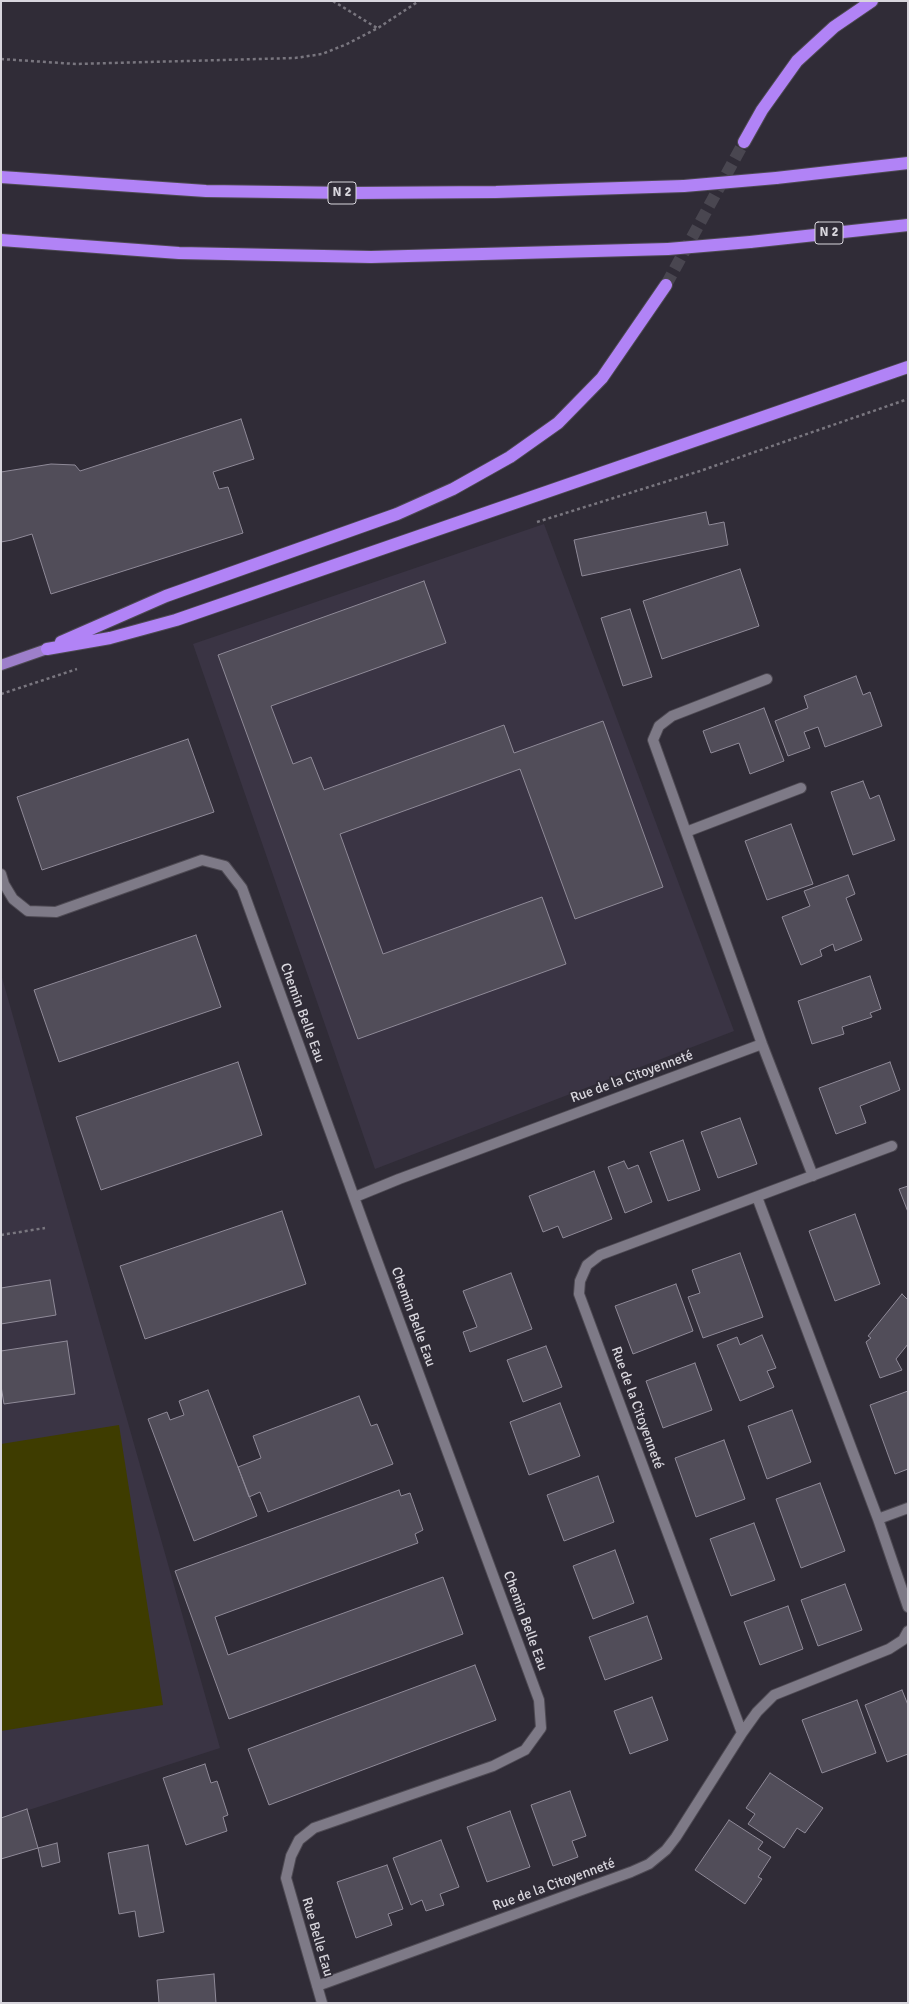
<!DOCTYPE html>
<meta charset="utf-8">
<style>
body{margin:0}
#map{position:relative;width:909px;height:2004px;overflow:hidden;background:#302c37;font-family:Signika,sans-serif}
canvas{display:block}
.frame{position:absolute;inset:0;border:2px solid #d8d6dd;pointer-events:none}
</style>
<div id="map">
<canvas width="909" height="2004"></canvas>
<div class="frame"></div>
</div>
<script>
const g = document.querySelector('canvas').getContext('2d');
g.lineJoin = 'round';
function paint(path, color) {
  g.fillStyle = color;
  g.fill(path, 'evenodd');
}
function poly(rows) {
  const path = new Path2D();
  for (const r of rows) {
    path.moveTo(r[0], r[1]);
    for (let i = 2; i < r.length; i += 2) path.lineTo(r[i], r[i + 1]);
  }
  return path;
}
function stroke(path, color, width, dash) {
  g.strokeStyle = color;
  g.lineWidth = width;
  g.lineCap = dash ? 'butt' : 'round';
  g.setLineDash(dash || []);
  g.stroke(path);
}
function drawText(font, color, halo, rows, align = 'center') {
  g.font = font + ' Signika,sans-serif';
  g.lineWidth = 3.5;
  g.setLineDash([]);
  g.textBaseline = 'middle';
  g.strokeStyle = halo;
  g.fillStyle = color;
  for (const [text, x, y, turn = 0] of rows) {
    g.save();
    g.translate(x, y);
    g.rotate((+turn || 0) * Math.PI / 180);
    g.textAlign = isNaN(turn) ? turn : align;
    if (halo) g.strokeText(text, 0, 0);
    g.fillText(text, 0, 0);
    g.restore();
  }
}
paint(poly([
 [544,524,734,1031,375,1169,193,644],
 [1,974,220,1748,1,1819]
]), '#3a3444');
paint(poly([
 [119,1425,163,1705,1,1731,1,1444]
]), '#3e3c00');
const building = poly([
 [241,419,254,459,213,472,219,489,228,487,243,533,51,594,32,534,12,540,1,542,1,472,51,464,75,465,80,471,241,419],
 [706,512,709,525,724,522,728,545,582,576,574,540,706,512],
 [740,569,759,626,662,659,643,601,740,569],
 [424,581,446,643,271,706,293,764,311,757,324,790,504,725,514,753,603,721,663,887,575,919,520,769,340,834,383,954,542,897,566,964,358,1039,218,655,424,581],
 [630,609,652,677,623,686,601,618,630,609],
 [856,676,863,695,870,692,882,726,825,747,818,727,804,732,810,748,788,756,775,721,808,708,804,696,856,676],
 [764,708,784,761,750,774,739,743,711,753,703,731,764,708],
 [188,739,214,812,42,870,17,797,188,739],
 [863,781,870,799,879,795,895,840,853,855,831,792,863,781],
 [791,824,813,884,767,900,745,841,791,824],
 [848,875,855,894,846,898,862,940,835,951,833,944,820,950,822,956,801,965,782,917,810,906,804,891,848,875],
 [196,935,221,1007,59,1062,34,990,196,935],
 [870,976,881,1009,870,1013,872,1017,842,1027,844,1034,812,1044,798,1001,870,976],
 [238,1062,262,1135,101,1190,76,1117,238,1062],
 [890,1062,900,1090,860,1106,866,1123,836,1134,819,1088,890,1062],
 [740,1118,757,1164,718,1178,701,1132,740,1118],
 [683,1140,700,1190,668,1201,650,1152,683,1140],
 [624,1161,628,1169,638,1165,652,1202,625,1213,608,1167,624,1161],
 [594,1171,612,1219,563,1238,558,1226,543,1232,529,1196,594,1171],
 [908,1186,908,1212,899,1189,908,1186],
 [282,1211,306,1284,145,1339,120,1266,282,1211],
 [855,1214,880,1284,835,1301,809,1231,855,1214],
 [740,1253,763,1317,703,1338,688,1297,700,1293,692,1270,740,1253],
 [511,1273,532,1329,470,1352,463,1332,477,1327,463,1291,511,1273],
 [50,1280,56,1315,1,1324,1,1288,50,1280],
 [676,1284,693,1331,633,1354,615,1306,676,1284],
 [902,1294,908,1300,908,1344,896,1359,902,1370,880,1378,866,1342,871,1338,868,1336,902,1294],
 [762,1335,776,1368,767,1371,774,1387,740,1401,717,1345,737,1337,740,1345,762,1335],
 [67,1341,75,1394,4,1404,1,1386,1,1351,67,1341],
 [546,1346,562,1387,523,1402,507,1360,546,1346],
 [695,1363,712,1410,663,1428,646,1381,695,1363],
 [208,1390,257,1516,194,1541,148,1419,167,1412,170,1420,184,1415,179,1401,208,1390],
 [908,1391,908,1469,895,1474,870,1405,908,1391],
 [359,1396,371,1426,377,1424,393,1464,268,1512,260,1492,249,1497,238,1467,261,1458,253,1436,359,1396],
 [560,1403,580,1456,529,1475,510,1422,560,1403],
 [792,1410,811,1462,767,1479,748,1426,792,1410],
 [724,1440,745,1499,696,1517,675,1458,724,1440],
 [598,1476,614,1522,564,1541,547,1495,598,1476],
 [820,1483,845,1551,801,1568,776,1499,820,1483],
 [399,1490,401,1496,410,1493,423,1530,415,1534,418,1543,215,1617,228,1655,443,1577,463,1634,229,1719,175,1571,399,1490],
 [754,1523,775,1580,731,1596,710,1539,754,1523],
 [615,1550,634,1603,593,1619,573,1566,615,1550],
 [845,1584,862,1630,818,1646,801,1600,845,1584],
 [788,1606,803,1649,760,1665,744,1622,788,1606],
 [647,1616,662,1659,605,1680,589,1637,647,1616],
 [475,1665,496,1720,269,1805,248,1749,475,1665],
 [902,1690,908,1705,908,1754,887,1762,865,1705,902,1690],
 [652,1697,668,1740,630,1754,614,1711,652,1697],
 [857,1700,876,1753,822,1773,802,1720,857,1700],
 [205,1764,211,1783,217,1781,228,1815,223,1817,227,1831,186,1845,163,1778,205,1764],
 [770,1773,823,1808,805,1833,797,1828,784,1848,748,1824,755,1814,746,1808,770,1773],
 [570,1791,586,1836,572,1841,578,1857,553,1866,531,1805,570,1791],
 [27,1809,38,1848,1,1859,1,1818,27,1809],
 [510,1811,530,1867,487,1882,467,1827,510,1811],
 [729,1820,763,1842,758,1849,771,1857,758,1877,762,1879,745,1904,695,1870,729,1820],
 [441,1840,459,1887,440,1894,444,1905,426,1911,422,1900,411,1905,393,1858,441,1840],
 [57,1843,60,1862,42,1867,38,1848,57,1843],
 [148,1845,164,1932,139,1937,135,1911,119,1914,108,1853,148,1845],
 [387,1865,403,1909,388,1914,392,1925,356,1938,337,1882,387,1865],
 [214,1974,216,2003,159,2003,157,1980,214,1974]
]);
paint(building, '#514d59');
stroke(building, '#8f8a98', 1);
stroke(poly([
 [666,285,744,142]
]), '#494650', 12, [12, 6]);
const minor = poly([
 [767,679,672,716,659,726,653,740,762,1044,813,1176],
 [686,832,801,788],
 [1,874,4,884,13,899,28,911,56,912,202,860,225,866,242,888,372,1247,539,1700,541,1728,525,1750,493,1766,314,1828,299,1840,291,1856,286,1878,322,2003],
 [355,1197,399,1179,762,1044],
 [757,1197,878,1519,908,1607],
 [878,1519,908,1508],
 [742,1733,579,1294,580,1281,587,1265,600,1255,892,1146],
 [317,1986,631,1872,649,1864,666,1850,676,1837,742,1733,757,1712,774,1695,889,1649,903,1640,908,1631]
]);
const major = poly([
 [1,665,47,649]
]);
const highway = poly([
 [744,142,762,110,797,61,834,27,872,1],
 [1,177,206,191,351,193,496,192,684,186],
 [776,178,908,163],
 [1,240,179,253,371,257,668,249],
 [750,242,908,225],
 [61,642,166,596,397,514,453,489,510,457,558,423,602,378,666,285],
 [47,649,110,638,176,620,908,367]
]);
stroke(minor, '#4e4a53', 12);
stroke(major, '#4e4a53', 12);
stroke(highway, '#4e4a53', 14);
stroke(poly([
 [333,1,377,28],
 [1,59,76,64,295,58,322,54,347,44,378,28,419,1],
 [537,522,700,471,908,399],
 [1,694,77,669],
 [1,1235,45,1228]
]), '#79767f', 2.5, [3, 3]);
stroke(minor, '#7e7a87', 10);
stroke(major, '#9d7fca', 10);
stroke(highway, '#b183f6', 12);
const highwayBridge = poly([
 [684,186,776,178],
 [668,249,750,242]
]);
stroke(highwayBridge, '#4e4a53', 14, []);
stroke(highwayBridge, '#b183f6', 12);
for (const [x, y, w] of [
 [342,193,28],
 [829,233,28]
]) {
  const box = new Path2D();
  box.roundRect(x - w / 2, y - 11, w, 22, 3);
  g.fillStyle = '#302c37';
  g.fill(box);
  stroke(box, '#d8d6dd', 1);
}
drawText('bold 13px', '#d8d6dd', null, [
 ["N 2",342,193],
 ["N 2",829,233]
]);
drawText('14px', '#d8d6dd', '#302c37', [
 ["Chemin Belle Eau",302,1013,70],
 ["Rue de la Citoyenneté",632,1077,-20],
 ["Chemin Belle Eau",413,1317,70],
 ["Rue de la Citoyenneté",637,1408,70],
 ["Chemin Belle Eau",525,1621,70],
 ["Rue de la Citoyenneté",554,1885,-20],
 ["Rue Belle Eau",317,1937,74]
]);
</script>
